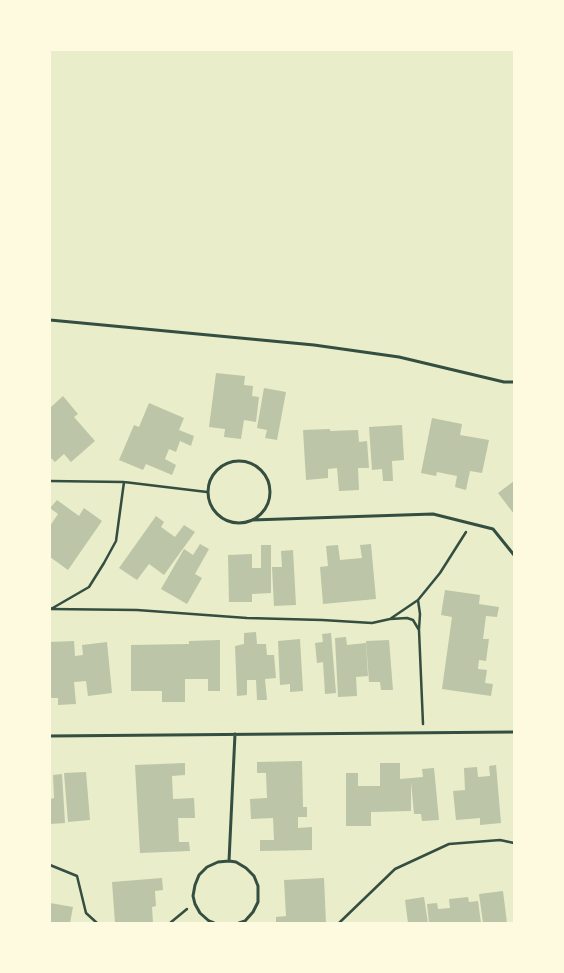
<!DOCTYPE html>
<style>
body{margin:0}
#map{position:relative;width:564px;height:973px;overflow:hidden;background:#e9edc9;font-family:"DejaVu Sans",sans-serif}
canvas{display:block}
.frame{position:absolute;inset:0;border:51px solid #fefae0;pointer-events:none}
</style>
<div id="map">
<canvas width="564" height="973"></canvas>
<div class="frame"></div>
</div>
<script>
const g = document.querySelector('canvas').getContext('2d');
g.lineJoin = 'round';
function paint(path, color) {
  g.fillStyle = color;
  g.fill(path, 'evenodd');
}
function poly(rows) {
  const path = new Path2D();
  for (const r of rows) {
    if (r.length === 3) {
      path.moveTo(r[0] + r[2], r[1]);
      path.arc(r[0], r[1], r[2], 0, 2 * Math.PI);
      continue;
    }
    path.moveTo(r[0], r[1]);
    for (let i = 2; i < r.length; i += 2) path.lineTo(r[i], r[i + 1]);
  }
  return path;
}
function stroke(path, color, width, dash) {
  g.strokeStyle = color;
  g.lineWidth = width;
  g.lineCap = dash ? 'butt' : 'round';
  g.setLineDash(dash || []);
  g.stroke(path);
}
paint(poly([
 [216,373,245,376,244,385,253,386,252,396,259,397,256,422,244,420,241,439,224,437,225,429,209,427],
 [264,388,286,392,277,440,265,438,267,430,257,428],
 [63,396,78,414,74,417,95,441,71,462,64,454,55,462,50,457,50,408],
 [149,403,184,418,179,430,194,436,191,446,180,441,176,452,169,449,165,459,176,465,172,475,146,464,143,470,119,460,134,425,139,427],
 [432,418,462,424,460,435,489,440,482,473,470,471,466,490,455,487,457,476,437,472,436,476,421,473],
 [402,425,404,460,392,461,393,481,383,481,382,469,372,470,369,427],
 [330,429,330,431,358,430,359,442,367,441,369,468,358,468,359,490,339,491,337,468,328,469,328,478,306,480,303,430],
 [514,481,514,514,498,493],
 [57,500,79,516,84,508,102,521,68,570,50,557,50,526,58,514,50,508],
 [156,516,164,522,161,527,175,537,184,525,195,532,164,575,149,564,137,580,119,568],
 [200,544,209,549,195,574,202,578,187,604,161,589,184,549,193,555],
 [371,544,376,599,323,604,320,567,328,566,326,546,338,545,340,560,362,558,360,545],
 [261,545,271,545,271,593,252,594,252,602,229,602,228,555,252,554,252,568,261,568],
 [293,550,296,605,274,606,272,567,282,567,281,551],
 [445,590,480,595,479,604,499,607,497,617,486,616,483,639,489,639,486,661,479,660,478,669,487,670,485,683,493,684,491,696,442,689,452,617,441,615],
 [256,632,257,644,266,644,267,655,274,655,276,678,265,679,267,700,257,700,256,680,247,680,247,695,237,696,235,646,244,644,244,633],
 [331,633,336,693,325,694,323,662,317,663,315,643,323,642,322,634],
 [346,637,347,645,366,643,368,676,356,677,357,696,338,697,335,638],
 [300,639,303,691,290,692,290,684,280,685,278,641],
 [220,640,220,691,208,691,208,679,185,679,185,702,162,702,162,691,131,691,131,645,189,644,189,641],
 [389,640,393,690,381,690,380,682,369,682,366,641],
 [74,641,75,656,83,655,82,645,107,642,112,693,88,696,86,681,74,682,76,704,58,705,58,698,50,698,50,642],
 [302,761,303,807,307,807,307,817,298,817,298,828,312,827,312,850,260,851,260,840,274,840,273,818,251,819,250,799,267,798,266,773,257,773,257,762],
 [185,763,185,775,172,776,173,799,194,798,195,818,178,818,179,842,189,842,190,851,140,853,135,765],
 [380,763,400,763,400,779,423,777,422,769,434,768,439,820,422,821,421,814,414,814,411,782,411,811,371,812,371,826,346,826,346,773,358,773,358,786,380,786],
 [496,765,501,823,480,825,480,818,456,820,453,791,465,790,464,768,477,767,478,777,490,776,489,766],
 [86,772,90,820,68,822,64,773],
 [62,774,65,823,50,824,50,799,54,798,53,775],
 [162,878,163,890,155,891,156,906,152,907,153,923,115,923,112,882],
 [324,878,326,923,276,923,276,917,286,916,284,880],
 [503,891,507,923,483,923,479,894],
 [424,897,428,923,408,923,405,900],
 [468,897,469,902,478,901,481,923,429,923,427,904,437,903,438,909,450,908,449,899],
 [50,903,73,907,70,923,50,923]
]), '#bcc5a7');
stroke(poly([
 [50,481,124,482,207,492],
 [50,609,137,610,247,618,322,620,372,623,390,619,418,600],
 [51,609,89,587,104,563,116,541,124,482],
 [390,619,407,618,413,620,419,630,423,724],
 [419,629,420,614,418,600,440,573,466,532],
 [50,865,77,876,86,913,97,923],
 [170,923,187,909],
 [339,923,395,869,449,844,500,840,514,843]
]), '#344e41', 2.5);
stroke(poly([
 [50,320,314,345,399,357,504,382,514,382],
 [239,492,31],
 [252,520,433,514,493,529,514,555],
 [50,736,514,732],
 [229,861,235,734],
 [214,923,209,921,200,913,195,904,193,896,195,885,199,875,207,867,218,862,229,861,236,862,246,868,254,876,258,886,258,902,253,912,245,921,239,923]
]), '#344e41', 3);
</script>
